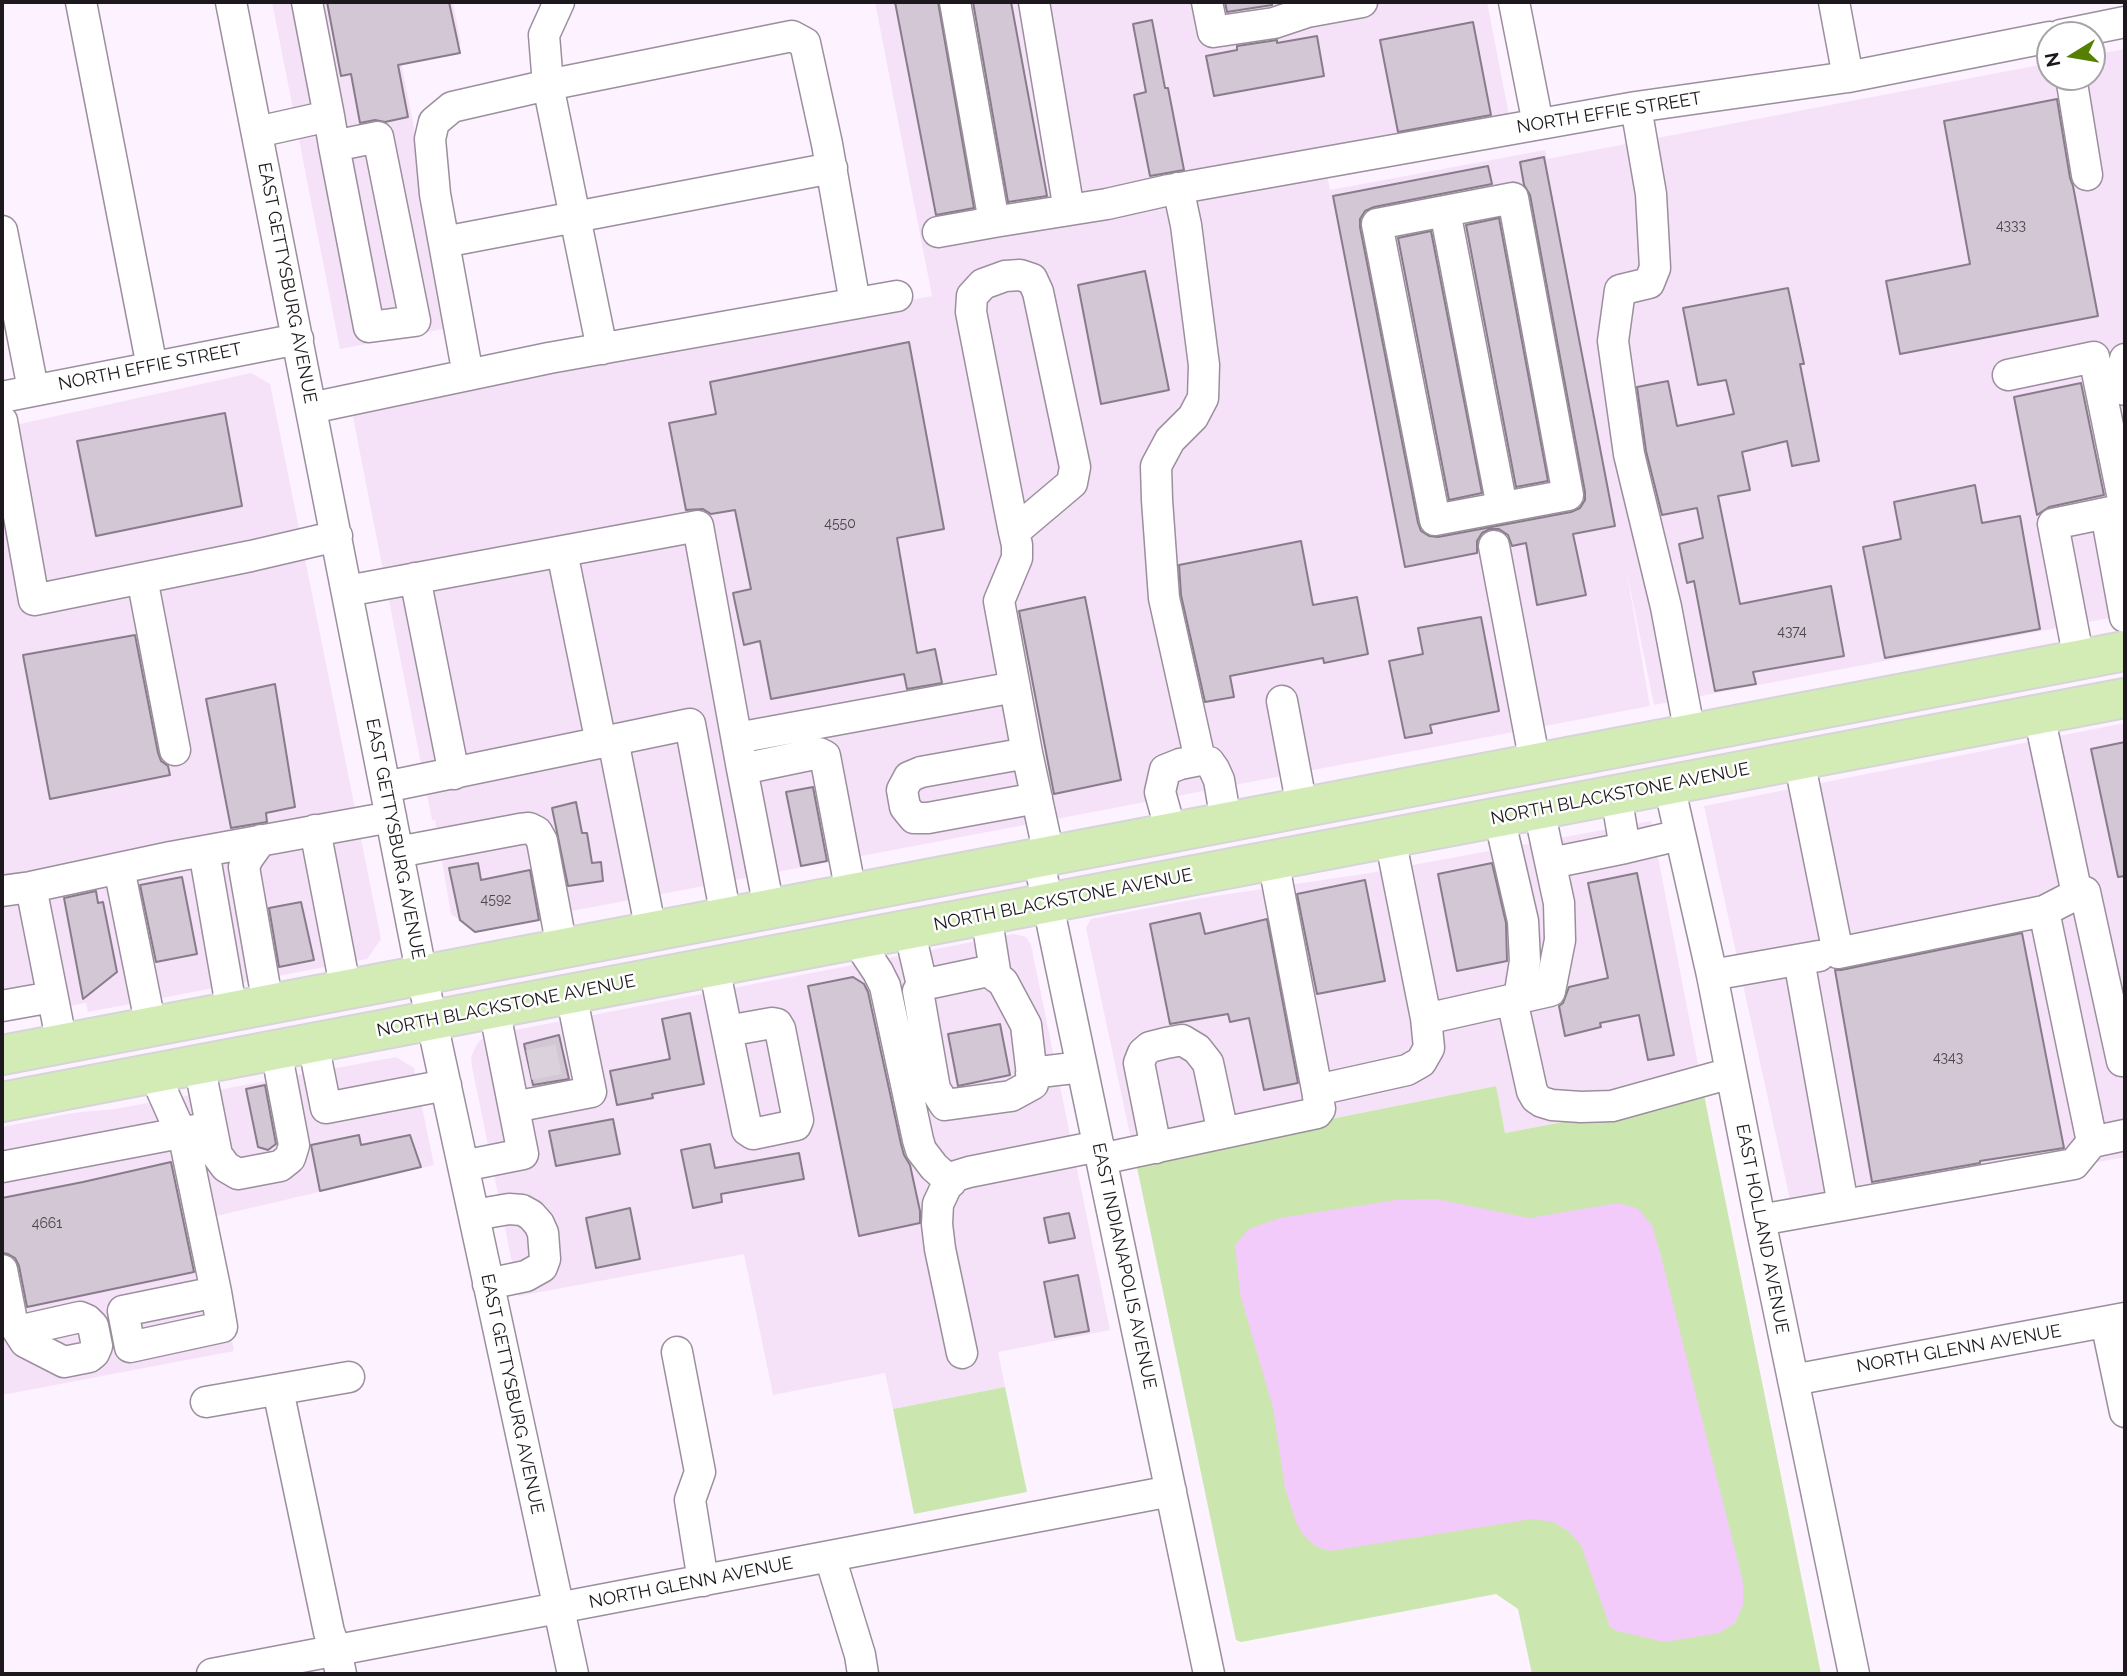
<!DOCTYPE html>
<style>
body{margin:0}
#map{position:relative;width:2127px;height:1676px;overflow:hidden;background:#fdf2ff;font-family:Raleway,sans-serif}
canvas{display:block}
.frame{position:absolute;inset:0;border:4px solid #1d181d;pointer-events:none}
.north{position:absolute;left:2036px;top:21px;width:70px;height:70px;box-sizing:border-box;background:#fff;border:2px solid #a5a3a5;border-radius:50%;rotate:259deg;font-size:19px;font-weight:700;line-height:28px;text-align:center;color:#1d181d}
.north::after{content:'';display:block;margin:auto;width:24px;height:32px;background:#558004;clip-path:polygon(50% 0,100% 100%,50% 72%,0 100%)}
</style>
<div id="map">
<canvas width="2127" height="1676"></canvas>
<div class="frame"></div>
<div class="north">N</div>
</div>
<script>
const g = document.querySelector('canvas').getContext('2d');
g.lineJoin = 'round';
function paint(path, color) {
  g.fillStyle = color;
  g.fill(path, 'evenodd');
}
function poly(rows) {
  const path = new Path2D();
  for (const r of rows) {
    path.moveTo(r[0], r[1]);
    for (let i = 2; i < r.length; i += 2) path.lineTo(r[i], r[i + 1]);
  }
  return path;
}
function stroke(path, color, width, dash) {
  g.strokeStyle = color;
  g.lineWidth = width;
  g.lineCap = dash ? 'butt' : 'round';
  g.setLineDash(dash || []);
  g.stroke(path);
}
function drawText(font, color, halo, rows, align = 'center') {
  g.font = font + ' Raleway,sans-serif';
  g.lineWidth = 5;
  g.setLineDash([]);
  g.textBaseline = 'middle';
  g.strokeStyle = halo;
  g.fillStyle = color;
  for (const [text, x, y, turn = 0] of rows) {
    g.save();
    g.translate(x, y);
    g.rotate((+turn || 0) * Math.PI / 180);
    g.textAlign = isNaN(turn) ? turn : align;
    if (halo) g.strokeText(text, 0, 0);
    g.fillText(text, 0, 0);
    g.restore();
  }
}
paint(poly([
 [272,2,453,2,461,44,400,56,453,327,340,349],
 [875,2,1487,2,1513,136,1326,172,1330,190,1545,150,1547,159,2050,63,2050,77,2092,77,2092,55,2125,49,2125,615,1654,705,1626,568,1650,706,572,911,571,909,540,913,541,917,474,930,451,914,435,820,432,820,351,407,932,296],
 [251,373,270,384,381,939,367,959,88,1012,86,1003,2,1019,2,428],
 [2125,723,2125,1157,1794,1218,1704,806],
 [1651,821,1704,1095,1505,1133,1495,1086,1135,1158,1086,928,1091,919,1202,898,1370,873],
 [1014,934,1026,937,1031,945,1110,1330,998,1352,1005,1387,893,1409,885,1373,773,1395,744,1254,519,1296,472,1067,471,1057,475,1048,480,1040,489,1035],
 [396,1057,414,1068,434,1165,208,1218,234,1351,2,1395,2,1127,73,1113,115,1109]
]), '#f5e2f8');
paint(poly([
 [1496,1086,1505,1133,1704,1095,1821,1674,1532,1674,1518,1609,1496,1594,1241,1642,1236,1640,1135,1158],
 [1005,1387,1027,1492,914,1514,893,1409]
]), '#cbe7af');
paint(poly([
 [1436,1199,1529,1218,1618,1203,1637,1208,1652,1225,1661,1256,1743,1582,1743,1605,1735,1623,1719,1633,1665,1642,1617,1631,1610,1627,1581,1545,1568,1531,1553,1522,1532,1519,1330,1551,1317,1547,1303,1535,1296,1522,1285,1488,1273,1408,1240,1294,1235,1245,1249,1229,1280,1218,1396,1200]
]), '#f3cbfa');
const building = poly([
 [327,2,449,2,460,53,398,65,408,117,385,122,375,120,360,123,351,74,341,76,327,2],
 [895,2,938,2,974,208,936,215,895,2],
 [973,2,1011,2,1047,196,1008,202,973,2],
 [1225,2,1272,2,1272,5,1227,12,1225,2],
 [1152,20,1165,88,1168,88,1184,170,1150,176,1134,95,1146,92,1133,24,1152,20],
 [1473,22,1491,115,1398,132,1380,40,1473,22],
 [1317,36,1324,76,1214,96,1206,56,1237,50,1237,46,1277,40,1277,43,1317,36],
 [2057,99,2070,178,2073,186,2098,316,1900,354,1886,281,1970,264,1944,121,2057,99],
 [1544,157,1615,526,1573,534,1586,595,1537,605,1526,543,1512,546,1508,535,1499,529,1490,529,1482,533,1477,541,1477,553,1405,567,1333,196,1488,166,1492,184,1374,207,1365,211,1360,219,1360,227,1418,523,1421,531,1429,536,1438,537,1571,512,1580,508,1585,500,1585,492,1530,195,1524,185,1520,162,1544,157],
 [1499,218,1548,481,1516,487,1466,225,1499,218],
 [1431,231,1482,493,1449,500,1398,238,1431,231],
 [1145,271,1169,390,1101,404,1078,285,1145,271],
 [1788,288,1804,364,1800,364,1819,461,1792,466,1787,441,1742,452,1750,490,1718,496,1740,604,1831,586,1844,656,1753,672,1756,684,1715,691,1694,581,1687,583,1679,544,1703,538,1697,508,1662,515,1646,451,1637,387,1668,381,1677,426,1734,414,1726,380,1698,385,1683,308,1788,288],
 [909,342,944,529,897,538,917,653,935,649,942,683,907,689,904,674,771,699,760,641,744,645,733,593,751,589,735,510,711,514,703,509,686,510,669,423,716,414,710,382,909,342],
 [2081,383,2104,495,2049,507,2037,515,2014,397,2081,383],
 [225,413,242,506,96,536,77,441,225,413],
 [1975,485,1982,523,2020,516,2040,629,1885,658,1863,547,1901,539,1894,502,1975,485],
 [1301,541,1313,605,1357,597,1368,654,1324,663,1323,658,1230,676,1234,697,1205,702,1181,595,1179,565,1301,541],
 [1085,597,1121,780,1054,794,1019,611,1085,597],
 [1481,617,1499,711,1430,725,1432,733,1405,738,1389,661,1423,654,1418,628,1481,617],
 [135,635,158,753,161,761,168,766,170,775,50,799,23,655,135,635],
 [275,684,295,807,266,813,267,822,231,828,206,699,275,684],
 [2125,742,2125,876,2118,877,2091,749,2125,742],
 [813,787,827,861,801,866,786,792,813,787],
 [576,802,582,833,587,833,592,863,601,862,603,881,568,886,552,808,576,802],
 [478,863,481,880,530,870,539,920,475,932,460,920,449,868,478,863],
 [1492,863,1506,923,1507,961,1457,971,1438,874,1492,863],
 [1637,873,1674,1055,1648,1060,1639,1015,1600,1023,1601,1027,1565,1036,1559,1006,1563,1003,1569,987,1608,978,1588,883,1637,873],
 [182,877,197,954,156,962,140,885,182,877],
 [1365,880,1385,981,1317,994,1297,894,1365,880],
 [96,891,98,903,103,902,117,972,83,999,64,898,96,891],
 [301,902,314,960,279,967,269,908,301,902],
 [1200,913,1205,934,1267,919,1298,1083,1264,1090,1249,1018,1230,1022,1228,1014,1170,1024,1150,924,1200,913],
 [2022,933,2064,1148,1980,1161,1980,1163,1872,1182,1835,970,1841,970,2022,933],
 [853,977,864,984,868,992,901,1144,904,1155,910,1165,920,1211,920,1223,859,1236,808,986,853,977],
 [690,1013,704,1084,652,1094,653,1098,617,1105,610,1071,670,1059,662,1019,690,1013],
 [1000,1024,1010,1075,958,1086,948,1034,1000,1024],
 [559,1035,569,1079,533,1085,524,1044,559,1035],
 [265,1085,276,1144,268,1150,258,1147,246,1089,265,1085],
 [613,1119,620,1154,556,1166,549,1131,613,1119],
 [359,1135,361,1145,410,1135,421,1167,320,1191,311,1145,359,1135],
 [710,1144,715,1168,799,1153,804,1179,721,1194,722,1202,693,1208,681,1150,710,1144],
 [171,1162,194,1272,27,1307,19,1266,15,1258,8,1254,2,1253,2,1198,83,1182,171,1162],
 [630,1208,640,1259,596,1268,586,1218,630,1208],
 [1069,1213,1075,1238,1049,1243,1044,1218,1069,1213],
 [1078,1275,1089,1331,1055,1337,1044,1282,1078,1275]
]);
paint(building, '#d3c6d5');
stroke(building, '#887c8a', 2);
stroke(poly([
 [529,1065,565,1058]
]), '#dbd1dd', 30, [30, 15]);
const minor = poly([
 [81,2,152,367],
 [231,2,422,976,573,1674],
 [559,2,544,35,548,85,602,349],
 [955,2,994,222,1107,204,1169,190,1636,107,1848,77,2050,37],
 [1034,2,1069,210],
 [1207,2,1213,32,1274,23,1307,12],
 [1305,2,1307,12,1362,2],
 [1514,2,1538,124],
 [1834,2,1848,77],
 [2061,35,2125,22],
 [2071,77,2087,175],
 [1636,107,1651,194,1655,268,1649,283,1620,290,1613,341,1629,454,1666,607,1690,734],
 [329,116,334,146,369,327,415,321,378,137,334,146],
 [257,132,329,116,307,2],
 [1178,188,1186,225,1204,365,1203,398,1193,417,1170,440,1156,466,1157,500,1164,598,1200,760],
 [1513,198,1568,495,1435,520,1377,224,1513,198],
 [1445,211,1502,507],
 [2,231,33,389],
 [938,232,994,222],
 [444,242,832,168],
 [2125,359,2122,372,2125,390],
 [468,375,435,194,430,139,434,122,452,107,548,85,792,36,805,43,827,144,855,303],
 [2008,375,2094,357,2125,509,2106,513],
 [2,397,298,339],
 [311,408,549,358,897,296],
 [2,421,34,600,251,556,337,536],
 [1014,532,1072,483,1075,467,1038,292,1032,279,1020,275,1005,276,983,284,972,296,971,312,1014,532,1017,545,1017,558,999,601,1027,753,1049,855],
 [1494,546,1535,763],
 [562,552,601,743],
 [142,578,175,750],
 [415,578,454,774],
 [347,591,698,526,742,769],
 [2079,660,2053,524,2106,513,2125,617],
 [1282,701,1302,807],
 [2039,715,2077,894,2044,911,2092,1142,2125,1135],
 [737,738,1015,687],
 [1027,753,921,772,909,777,902,790,905,807,914,818,928,818,1037,798],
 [1799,760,1838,953,2044,911],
 [1669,785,1712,975,1760,1220,1854,1674],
 [385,787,613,740],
 [1499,817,1523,921,1525,961,1519,998],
 [315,830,346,991],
 [1171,832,1160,792,1165,770,1180,764,1200,760,1209,762,1214,769,1219,780,1226,821],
 [1390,838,1426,1018,1439,1016,1550,991,1560,940,1559,903,1539,810],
 [261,840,248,858,244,867,268,1005],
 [1625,848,1680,835],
 [204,851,232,1012],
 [398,852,520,829,529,828,537,832,542,841,562,948],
 [1038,857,1209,1674],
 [1273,860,1317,1090,1407,1070,1421,1062,1429,1048,1426,1018],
 [1551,863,1625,848,1616,795],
 [119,868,151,1027],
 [31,887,171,857,391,817],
 [2,891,31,887,62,1044],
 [2077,894,2085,892,2122,1061,2125,1060],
 [769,908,742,769,819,753,825,756,851,893],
 [986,914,996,977],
 [909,929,922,985,918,991,935,1089,945,1105,1011,1096,1033,1084,1026,1025,1003,982,988,971,922,985],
 [651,931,613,740,690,724,726,917],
 [856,939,878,972,885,986,918,1140,921,1150,934,1167,951,1182],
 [1799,960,1843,1205],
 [714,967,747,1130,753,1134,796,1125,798,1120,780,1029,777,1024,772,1023,727,1031],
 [1712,975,1819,956],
 [1512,1000,1532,1091,1536,1098,1542,1102,1552,1105,1581,1107,1612,1106,1731,1073],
 [2,1006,52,997],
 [313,1043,326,1108,446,1085],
 [199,1064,217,1155,226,1167,238,1174,280,1166,290,1158,294,1145,276,1050],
 [154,1073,185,1142,216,1292,222,1327,130,1347,123,1311,216,1292],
 [1031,1073,1082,1067],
 [514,1107,591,1092,571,994],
 [1156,1148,1139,1063,1143,1053,1150,1047,1166,1043,1182,1040,1197,1049,1208,1063,1223,1133],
 [1101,1159,1317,1113,1320,1109,1317,1090],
 [463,1166,523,1154,494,1008],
 [2,1167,201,1129],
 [474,1215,509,1209,522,1210,531,1215,539,1224,543,1233,545,1259,542,1267,526,1276,488,1284],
 [1760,1220,2074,1164,2092,1142],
 [2,1270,12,1321,18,1331,25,1342,64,1362,89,1357,94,1353,97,1346,93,1326,87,1320,80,1317,18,1331],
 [2106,1322,2125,1412],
 [677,1352,700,1472,690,1500,703,1581],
 [962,1353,940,1249,937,1224,938,1204,946,1187,956,1176,969,1172,1099,1146],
 [1793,1380,2125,1318],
 [278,1390,329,1632,336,1651,341,1674],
 [206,1402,349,1377],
 [830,1557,860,1655,863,1674],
 [212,1674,1171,1491]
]);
const major = poly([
 [2,1055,2125,651],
 [2,1102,2125,698]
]);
stroke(minor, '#9b8f9d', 33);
stroke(major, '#d6d5d6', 42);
stroke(minor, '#fff', 30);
stroke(major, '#d3ecb6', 38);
drawText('14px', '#4a444b', null, [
 ["4333",2011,226],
 ["4550",840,524],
 ["4374",1792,632],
 ["4592",496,900],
 ["4343",1948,1058],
 ["4661",47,1224]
]);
drawText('18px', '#1d181d', '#fff', [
 ["NORTH EFFIE STREET",1609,113,-9],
 ["EAST GETTYSBURG AVENUE",287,283,79],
 ["NORTH EFFIE STREET",150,367,-11],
 ["NORTH BLACKSTONE AVENUE",1620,794,-11],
 ["EAST GETTYSBURG AVENUE",395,839,79],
 ["NORTH BLACKSTONE AVENUE",1063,900,-11],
 ["NORTH BLACKSTONE AVENUE",506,1006,-11],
 ["EAST HOLLAND AVENUE",1762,1229,79],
 ["EAST INDIANAPOLIS AVENUE",1124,1266,78],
 ["NORTH GLENN AVENUE",1959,1349,-10],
 ["EAST GETTYSBURG AVENUE",512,1394,78],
 ["NORTH GLENN AVENUE",691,1583,-11]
]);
</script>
